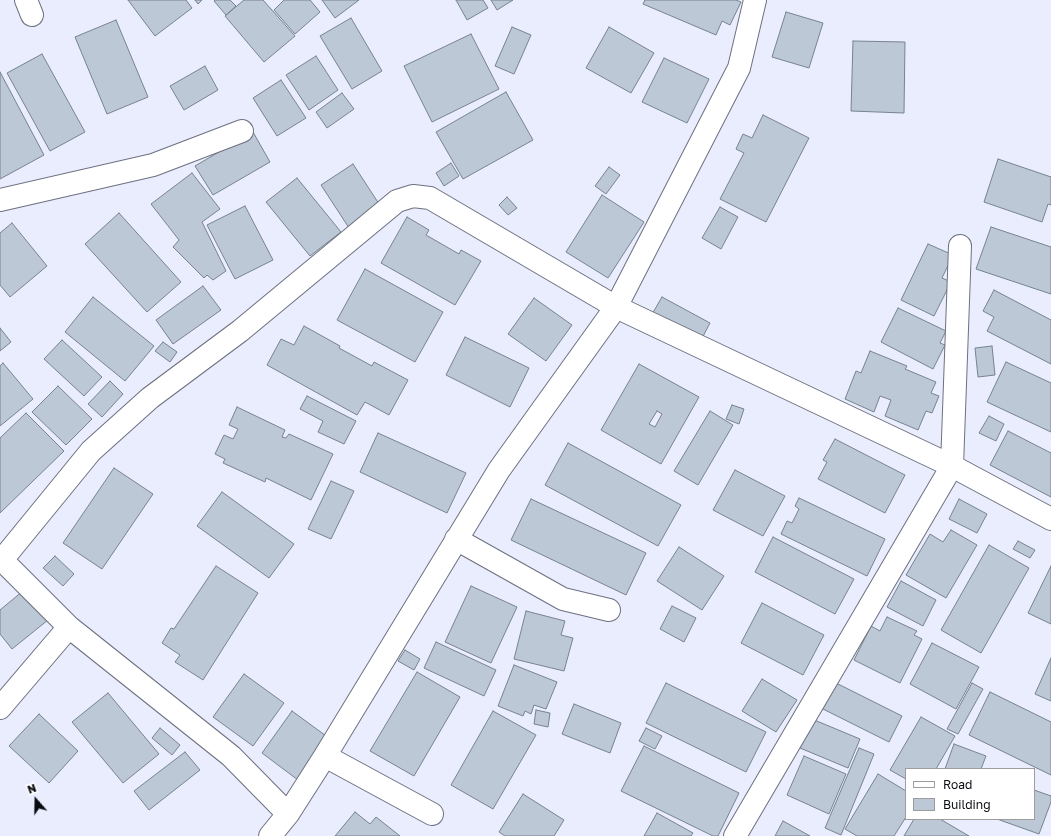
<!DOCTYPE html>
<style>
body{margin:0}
#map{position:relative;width:1051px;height:836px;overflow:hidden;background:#e9edfe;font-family:"Golos Text",sans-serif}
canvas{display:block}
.legend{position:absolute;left:905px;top:768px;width:130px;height:52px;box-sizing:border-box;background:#fff;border:1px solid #9d9d9f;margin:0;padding:5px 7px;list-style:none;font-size:12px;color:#0a0b10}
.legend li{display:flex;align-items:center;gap:8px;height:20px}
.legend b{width:20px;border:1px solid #9d9d9f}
.north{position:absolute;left:16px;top:780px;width:40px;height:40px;-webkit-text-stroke:3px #fff;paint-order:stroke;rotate:340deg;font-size:11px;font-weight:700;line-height:16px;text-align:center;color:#0a0b10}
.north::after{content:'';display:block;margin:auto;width:14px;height:18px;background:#0a0b10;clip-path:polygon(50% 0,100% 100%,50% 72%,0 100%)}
</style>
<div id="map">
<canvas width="1051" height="836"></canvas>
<ul class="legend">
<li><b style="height:5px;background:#fff"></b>Road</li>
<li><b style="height:11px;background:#bcc8d5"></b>Building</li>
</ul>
<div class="north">N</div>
</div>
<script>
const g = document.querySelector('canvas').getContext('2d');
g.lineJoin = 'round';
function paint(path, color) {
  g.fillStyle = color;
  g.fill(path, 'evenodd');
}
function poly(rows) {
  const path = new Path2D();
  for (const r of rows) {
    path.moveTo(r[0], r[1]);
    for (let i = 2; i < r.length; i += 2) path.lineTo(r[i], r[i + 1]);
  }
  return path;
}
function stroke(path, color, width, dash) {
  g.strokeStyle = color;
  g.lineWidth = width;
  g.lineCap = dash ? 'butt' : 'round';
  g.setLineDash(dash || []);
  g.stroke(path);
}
const building = poly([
 [128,0,186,0,192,8,155,36,128,0],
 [195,0,202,0,198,4,195,0],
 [215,0,230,0,236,6,226,15,214,1,215,0],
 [244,0,263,0,295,36,264,62,225,16,244,0],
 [284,0,310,0,320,12,295,34,274,10,284,0],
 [322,0,359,0,335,18,322,0],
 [456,0,483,0,488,8,467,20,456,0],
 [491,0,513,0,497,10,491,0],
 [645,0,736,0,741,2,730,25,722,21,716,35,643,4,645,0],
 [786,12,823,23,809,68,772,57,786,12],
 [351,18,382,71,352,89,320,36,351,18],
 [116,20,148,97,107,114,75,37,116,20],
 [512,27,531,35,514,74,495,66,512,27],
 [609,27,654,53,631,93,586,68,609,27],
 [471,34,499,89,432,122,404,66,471,34],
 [853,41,905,42,904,113,851,111,853,41],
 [42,54,85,132,50,151,7,73,42,54],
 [316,56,338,90,309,110,286,75,316,56],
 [664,58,709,79,687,123,642,102,664,58],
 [205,66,218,90,184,110,170,86,205,66],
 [0,72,44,155,0,179,0,72],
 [281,80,306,118,277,136,253,98,281,80],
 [506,92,533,140,463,179,436,132,506,92],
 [342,93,354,109,327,128,316,112,342,93],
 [763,115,809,138,766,222,720,199,744,153,736,149,743,134,752,138,763,115],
 [253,132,270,162,213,195,195,166,253,132],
 [998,159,1051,177,1051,205,1048,204,1042,222,984,202,998,159],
 [451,163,459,176,444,186,436,173,451,163],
 [353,164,383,210,351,231,321,185,353,164],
 [609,167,620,175,606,194,595,186,609,167],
 [192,173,220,209,202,222,226,271,213,280,207,275,204,278,173,247,179,240,151,204,192,173],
 [297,178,341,232,310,256,266,202,297,178],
 [602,195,644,222,608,278,566,252,602,195],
 [507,197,517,208,508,215,499,205,507,197],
 [245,206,273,260,235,279,207,225,245,206],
 [720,207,738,217,721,249,702,238,720,207],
 [119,213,181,282,147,312,85,244,119,213],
 [407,217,429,230,426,235,459,254,461,250,481,261,455,305,381,263,407,217],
 [12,223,47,266,10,297,0,285,0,233,12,223],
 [991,227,1051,247,1051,294,976,269,991,227],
 [928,244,953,255,942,278,951,282,934,316,901,300,928,244],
 [365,269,443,312,415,362,337,320,365,269],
 [203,286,221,310,173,344,156,320,203,286],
 [994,290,1051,320,1051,364,987,331,994,317,983,311,994,290],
 [93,297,154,346,125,381,65,332,93,297],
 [662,297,710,323,700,342,651,316,662,297],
 [534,298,572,325,546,361,508,334,534,298],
 [898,308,946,331,940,343,945,345,933,369,881,342,898,308],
 [304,326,340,346,339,348,372,366,374,362,408,380,389,415,365,402,357,415,267,365,281,339,294,345,304,326],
 [0,328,11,342,0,351,0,328],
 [465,337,529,368,510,407,446,375,465,337],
 [62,340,102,377,84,396,44,359,62,340],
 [163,342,177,352,170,362,155,351,163,342],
 [992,346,995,375,978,377,975,348,992,346],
 [870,351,907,366,905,369,936,382,931,393,939,396,932,413,926,411,918,430,885,416,891,400,880,396,874,412,845,399,856,371,861,373,870,351],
 [1006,362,1051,383,1051,432,987,402,1006,362],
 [3,363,33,399,0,426,0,366,3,363],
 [639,364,699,397,661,464,601,430,639,364],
 [657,411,662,414,655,427,649,424,657,411],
 [110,381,123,394,102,417,88,404,110,381],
 [58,386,92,419,66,445,32,412,58,386],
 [307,396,356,421,344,444,318,432,323,421,300,409,307,396],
 [732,405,744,409,739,424,726,419,732,405],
 [237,407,285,430,282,437,286,438,289,434,333,454,311,500,266,478,265,482,223,463,225,459,215,454,224,435,233,439,238,429,229,425,237,407],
 [710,411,733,425,698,485,674,471,710,411],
 [26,413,64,451,0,513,0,438,26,413],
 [989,416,1004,424,996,441,979,433,989,416],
 [1008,431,1051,453,1051,497,990,465,1008,431],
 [378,433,466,473,447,513,360,472,378,433],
 [835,439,905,475,885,513,818,479,827,462,823,460,835,439],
 [568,443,681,505,658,546,545,485,568,443],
 [114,468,153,494,102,569,63,543,114,468],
 [735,470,785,496,763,536,713,510,735,470],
 [331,481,354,491,331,539,308,529,331,481],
 [222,492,294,544,269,578,197,526,222,492],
 [799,498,885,539,867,576,781,534,787,521,792,523,799,509,795,506,799,498],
 [531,499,646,553,626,595,511,540,531,499],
 [959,499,987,514,977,533,949,519,959,499],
 [951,530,977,545,946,598,906,575,930,534,943,542,951,530],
 [773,537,854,579,835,614,755,572,773,537],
 [1018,541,1035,550,1030,558,1013,549,1018,541],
 [989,545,1029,568,981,653,941,630,989,545],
 [679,547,724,576,702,610,657,581,679,547],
 [55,556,74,574,63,586,43,568,55,556],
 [216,566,258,593,203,680,175,662,180,655,162,643,171,628,174,629,216,566],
 [1051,566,1051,624,1028,613,1051,566],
 [901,581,936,600,923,626,887,607,901,581],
 [471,586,517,607,491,663,445,642,471,586],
 [23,591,48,620,12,649,0,634,0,610,23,591],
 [762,603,824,635,803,675,741,643,762,603],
 [672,606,696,618,684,642,660,629,672,606],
 [526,611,565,621,561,635,573,638,564,671,514,659,526,611],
 [887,617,917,631,914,635,922,639,900,683,854,660,871,626,880,631,887,617],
 [436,642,496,670,484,696,424,668,436,642],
 [932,643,979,667,956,709,910,684,932,643],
 [405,650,420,659,414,670,398,661,405,650],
 [1051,658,1051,701,1035,694,1051,658],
 [514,665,557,682,546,709,534,705,531,714,525,711,523,716,498,706,514,665],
 [417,672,460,697,414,776,370,751,417,672],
 [244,674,284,703,253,746,213,717,244,674],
 [762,679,797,700,776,732,742,711,762,679],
 [830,680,902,716,889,742,817,706,830,680],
 [666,683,766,732,746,772,646,723,666,683],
 [972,683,983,689,958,734,947,729,972,683],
 [990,692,1051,722,1051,775,969,735,990,692],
 [108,693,159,754,123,783,72,722,108,693],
 [574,704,621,723,610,753,562,734,574,704],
 [536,710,550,713,548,727,534,724,536,710],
 [292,711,333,741,302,783,262,753,292,711],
 [493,711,536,735,493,809,451,785,493,711],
 [39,714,78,751,49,783,9,746,39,714],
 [921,717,955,736,936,769,906,769,906,779,890,770,921,717],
 [812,719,860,739,848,768,800,748,812,719],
 [160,728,180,745,172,755,152,738,160,728],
 [646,728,662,736,655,749,639,741,646,728],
 [954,744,986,756,981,769,945,769,954,744],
 [644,746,739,793,718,836,713,836,621,791,644,746],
 [859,748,874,754,841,835,825,828,859,748],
 [185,752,200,770,149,810,134,791,185,752],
 [804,756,846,774,829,814,787,795,804,756],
 [878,774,906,791,906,817,894,836,857,836,845,829,878,774],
 [1034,790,1051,796,1051,802,1039,834,997,819,1034,819,1034,790],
 [523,794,564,820,554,836,505,836,499,832,523,794],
 [355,812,370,824,376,817,400,836,335,836,355,812],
 [657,813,693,833,691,836,644,836,657,813],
 [914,819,940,819,969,836,904,836,914,819],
 [783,821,810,836,775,836,783,821]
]);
paint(building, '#bcc8d5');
stroke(building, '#77838f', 1);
const minor = poly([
 [26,0,32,15],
 [0,200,153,165,242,131],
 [456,539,563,599,609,610],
 [0,558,69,627,231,756,288,814],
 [2,560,91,451,150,398,240,331,397,201,413,196,430,198,616,307,952,466,1051,519],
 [0,708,69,627],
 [325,756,432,814],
 [270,836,288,814,325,756,499,470,616,307,739,68,755,0],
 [735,836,952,466,960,246]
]);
stroke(minor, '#6d707f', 24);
stroke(minor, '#fff', 22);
</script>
